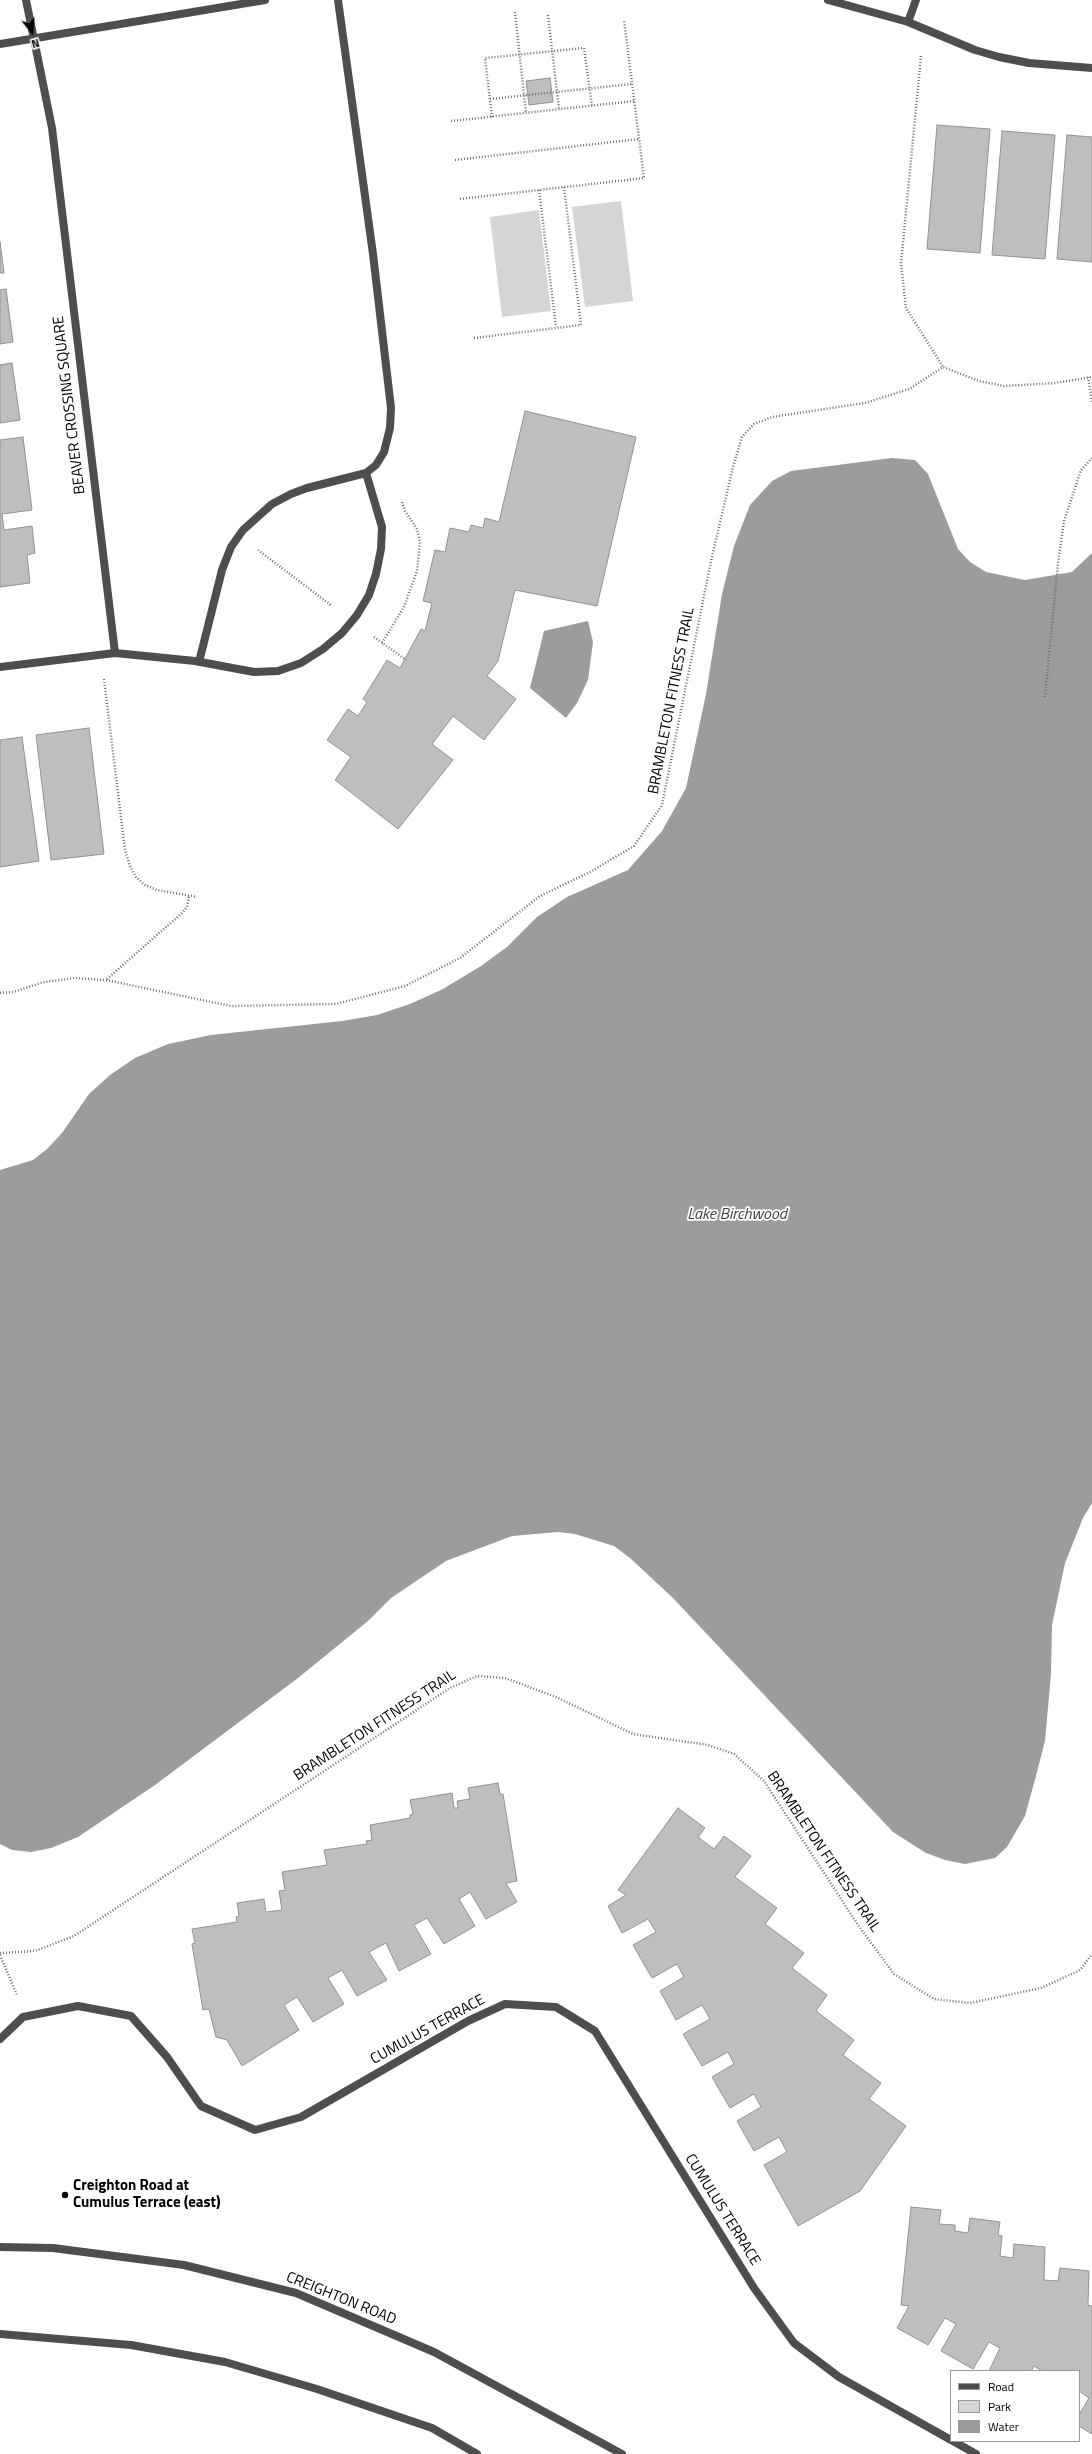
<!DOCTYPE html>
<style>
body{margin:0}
#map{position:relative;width:1092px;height:2454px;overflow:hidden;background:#fff;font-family:"Titillium Web",sans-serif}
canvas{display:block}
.legend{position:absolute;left:950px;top:2370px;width:130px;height:72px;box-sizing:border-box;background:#fff;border:1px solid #999;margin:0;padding:5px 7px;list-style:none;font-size:12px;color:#000}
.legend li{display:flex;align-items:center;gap:8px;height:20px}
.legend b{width:20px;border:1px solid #999}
.north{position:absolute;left:12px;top:12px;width:40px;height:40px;-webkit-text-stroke:3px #fff;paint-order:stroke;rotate:163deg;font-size:11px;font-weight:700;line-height:16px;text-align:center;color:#000}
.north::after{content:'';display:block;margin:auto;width:14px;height:18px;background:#000;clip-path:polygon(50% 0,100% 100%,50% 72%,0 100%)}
</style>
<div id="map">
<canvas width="1092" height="2454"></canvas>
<ul class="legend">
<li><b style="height:5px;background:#4e4e4e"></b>Road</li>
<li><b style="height:11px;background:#d5d5d5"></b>Park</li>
<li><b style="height:11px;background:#9c9c9c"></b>Water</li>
</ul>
<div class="north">N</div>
</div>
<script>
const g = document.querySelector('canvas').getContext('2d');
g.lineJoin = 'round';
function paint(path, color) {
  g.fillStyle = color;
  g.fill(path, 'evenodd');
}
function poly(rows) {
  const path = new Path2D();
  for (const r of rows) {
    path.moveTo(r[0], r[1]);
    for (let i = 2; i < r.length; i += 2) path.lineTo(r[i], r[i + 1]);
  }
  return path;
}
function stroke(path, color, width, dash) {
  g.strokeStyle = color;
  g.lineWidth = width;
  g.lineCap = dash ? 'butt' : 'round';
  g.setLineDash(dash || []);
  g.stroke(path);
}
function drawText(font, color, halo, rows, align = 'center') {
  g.font = font + ' "Titillium Web",sans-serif';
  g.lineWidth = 3.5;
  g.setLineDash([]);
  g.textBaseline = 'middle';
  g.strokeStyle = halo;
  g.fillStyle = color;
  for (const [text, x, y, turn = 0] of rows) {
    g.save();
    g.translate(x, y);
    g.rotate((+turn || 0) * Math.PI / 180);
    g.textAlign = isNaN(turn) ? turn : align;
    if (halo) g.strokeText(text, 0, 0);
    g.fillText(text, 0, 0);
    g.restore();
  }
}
paint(poly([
 [621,201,633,301,585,307,572,207],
 [539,210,551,311,502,317,490,217]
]), '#d5d5d5');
paint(poly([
 [892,458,915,460,928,474,958,549,970,562,986,572,1025,580,1072,572,1092,553,1092,1503,1083,1518,1065,1563,1052,1625,1051,1674,1045,1741,1037,1772,1025,1816,1007,1847,995,1858,965,1864,945,1860,926,1853,893,1832,673,1598,630,1558,614,1546,575,1534,558,1532,512,1536,446,1561,391,1598,368,1621,298,1678,155,1785,78,1837,51,1848,31,1852,12,1850,0,1844,0,1170,33,1160,47,1149,62,1133,89,1094,110,1075,135,1058,168,1044,211,1035,342,1021,377,1015,410,1004,443,989,481,966,507,947,537,917,567,897,628,870,662,831,686,788,706,694,722,594,734,546,750,505,772,481,791,471],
 [588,621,593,642,588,680,577,703,566,718,530,688,544,631]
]), '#9c9c9c');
const building = poly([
 [550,78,553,102,529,105,526,81,550,78],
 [937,125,990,129,980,253,927,249,937,125],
 [1002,131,1055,135,1045,259,992,255,1002,131],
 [1067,135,1092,137,1092,262,1057,259,1067,135],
 [0,242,4,273,0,273,0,242],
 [6,289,13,342,0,344,0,290,6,289],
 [12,363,20,420,0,423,0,365,12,363],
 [525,411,636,437,597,606,515,590,498,661,487,676,516,699,484,740,453,716,432,744,453,760,398,829,335,780,351,757,327,740,348,709,358,716,367,702,363,699,387,660,400,668,421,629,425,631,432,603,423,601,435,550,445,552,450,528,469,532,471,525,483,528,485,518,499,522,525,411],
 [23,437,32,510,2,514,4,530,32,526,35,553,27,555,30,583,0,587,0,440,23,437],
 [89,728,104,854,51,860,36,735,89,728],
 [22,737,39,861,0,867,0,740,22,737],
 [498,1783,500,1794,503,1794,517,1881,506,1883,517,1902,486,1919,470,1892,459,1899,475,1926,444,1944,427,1918,414,1925,431,1954,399,1971,386,1943,369,1952,387,1980,357,1996,342,1970,328,1978,344,2004,313,2022,297,1997,284,2005,299,2030,242,2066,227,2040,216,2037,209,2009,203,2010,192,1944,195,1943,192,1929,237,1922,236,1917,239,1916,237,1903,264,1899,266,1912,282,1910,279,1891,285,1890,282,1872,327,1865,324,1850,367,1844,366,1841,372,1840,370,1825,410,1818,410,1815,413,1814,410,1800,452,1793,454,1808,458,1808,457,1801,470,1799,468,1788,498,1783],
 [678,1808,705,1828,698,1837,714,1849,724,1836,751,1856,735,1877,777,1908,765,1924,804,1953,792,1968,827,1995,816,2011,854,2040,843,2055,881,2083,869,2099,906,2126,860,2191,798,2226,764,2165,787,2152,779,2137,754,2151,737,2121,761,2107,754,2094,730,2108,712,2077,734,2064,728,2052,702,2066,683,2034,710,2019,702,2005,676,2020,660,1991,684,1977,677,1964,652,1978,633,1945,656,1932,648,1919,622,1933,608,1906,626,1895,618,1890,678,1808],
 [911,2207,941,2210,939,2224,955,2225,955,2231,968,2233,970,2218,1000,2222,998,2235,1002,2236,1000,2256,1013,2258,1014,2244,1045,2247,1044,2280,1058,2281,1060,2268,1089,2271,1088,2305,1092,2306,1092,2434,1079,2426,1079,2415,1089,2398,1079,2391,1079,2371,1042,2371,1034,2366,1031,2371,989,2371,1000,2348,989,2342,973,2369,941,2351,956,2324,945,2318,928,2345,897,2328,909,2306,901,2305,911,2207]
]);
paint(building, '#bebebe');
stroke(building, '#929292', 1);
stroke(poly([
 [515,12,526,113],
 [548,15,559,109],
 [921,56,901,264,906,308,943,367],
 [490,99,632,84],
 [492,117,485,58,584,48,592,106],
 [451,121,634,101],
 [455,160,639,139],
 [539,190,556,327],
 [460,199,644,178,624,20],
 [474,338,581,325,564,187],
 [1088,377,1092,402],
 [258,550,332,606],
 [374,637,406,660],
 [382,643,404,607,417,571,420,542,417,529,405,511,402,502],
 [104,679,125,850,130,866,136,877,145,885,157,890,197,897],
 [1045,697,1058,563,1064,521,1081,470,1092,458],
 [107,979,182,913,187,907,189,896],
 [0,993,13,992,44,982,75,978,106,980,231,1006,336,1004,405,986,460,958,540,896,590,872,634,846,662,805,711,561,733,467,742,437,754,424,772,417,865,403,909,389,943,367,979,381,1004,386,1055,383,1092,377],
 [0,1953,35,1951,74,1936,450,1688,477,1676,505,1678,556,1697,633,1734,708,1745,734,1754,764,1781,858,1925,894,1974,934,1999,970,2003,1041,1988,1080,1970,1092,1954],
 [0,1955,17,1995]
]), '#707070', 2.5, [1, 2]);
stroke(poly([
 [115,653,195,661,254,672,278,671,301,663,323,649,342,633,357,615,369,595,376,574,381,549,382,527,366,473],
 [199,662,222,570,231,547,243,530,272,504,291,494,307,488,366,473,376,465,384,452,390,428,391,408,373,254,338,0]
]), '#4e4e4e', 8);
stroke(poly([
 [828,0,908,22,975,50,999,57,1029,63,1092,68],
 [908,22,916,0],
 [0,44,265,0],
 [0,667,115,653,52,128,26,0],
 [0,2039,23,2017,78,2006,131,2016,167,2057,201,2106,255,2130,301,2117,468,2021,505,2004,556,2007,595,2031,754,2288,794,2343,839,2377,951,2440],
 [953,2441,976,2454]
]), '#4e4e4e', 8);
stroke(poly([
 [0,2247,53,2248,184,2265,296,2293,434,2352,622,2454],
 [0,2334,131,2345,225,2362,317,2389,432,2428,477,2454]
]), '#4e4e4e', 8);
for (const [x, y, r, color] of [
 [65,2195,4,"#000"]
]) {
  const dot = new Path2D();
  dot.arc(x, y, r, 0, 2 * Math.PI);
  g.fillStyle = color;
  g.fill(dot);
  stroke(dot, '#fff', 1.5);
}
drawText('15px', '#000', '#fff', [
 ["BEAVER CROSSING SQUARE",70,405,-97],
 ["BRAMBLETON FITNESS TRAIL",672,701,-79],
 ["BRAMBLETON FITNESS TRAIL",375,1726,-33],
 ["BRAMBLETON FITNESS TRAIL",823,1852,56],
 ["CUMULUS TERRACE",428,2030,-29],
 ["CUMULUS TERRACE",722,2210,58],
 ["CREIGHTON ROAD",341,2299,22]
]);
drawText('bold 15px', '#000', '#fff', [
 ["Creighton Road at",73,2186],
 ["Cumulus Terrace (east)",73,2203]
], 'left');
drawText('italic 16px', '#3d3d3d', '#fff', [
 ["Lake Birchwood",737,1215]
]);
</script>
